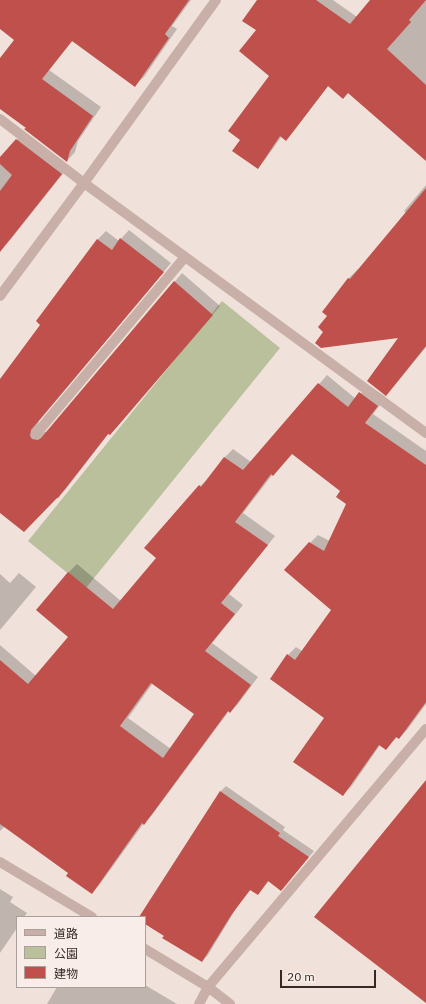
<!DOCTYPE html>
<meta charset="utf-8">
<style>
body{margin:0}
#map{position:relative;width:426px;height:1004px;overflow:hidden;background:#f0e2db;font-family:"IBM Plex Sans","Noto Sans JP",sans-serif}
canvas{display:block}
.legend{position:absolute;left:16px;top:916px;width:130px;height:72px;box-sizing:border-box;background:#f8ede8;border:1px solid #aa9f9b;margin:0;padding:5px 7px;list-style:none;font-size:12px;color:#352928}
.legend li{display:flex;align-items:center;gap:8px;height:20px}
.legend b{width:20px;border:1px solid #aa9f9b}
.scale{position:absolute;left:280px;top:970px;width:96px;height:18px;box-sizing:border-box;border:2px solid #352928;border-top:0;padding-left:5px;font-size:12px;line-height:14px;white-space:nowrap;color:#352928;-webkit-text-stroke:3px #f8ede8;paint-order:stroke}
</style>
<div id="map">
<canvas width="426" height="1004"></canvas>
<ul class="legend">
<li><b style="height:5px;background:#c8b0a8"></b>道路</li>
<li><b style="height:11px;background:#babf9c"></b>公園</li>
<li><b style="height:11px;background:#bf504b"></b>建物</li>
</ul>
<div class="scale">20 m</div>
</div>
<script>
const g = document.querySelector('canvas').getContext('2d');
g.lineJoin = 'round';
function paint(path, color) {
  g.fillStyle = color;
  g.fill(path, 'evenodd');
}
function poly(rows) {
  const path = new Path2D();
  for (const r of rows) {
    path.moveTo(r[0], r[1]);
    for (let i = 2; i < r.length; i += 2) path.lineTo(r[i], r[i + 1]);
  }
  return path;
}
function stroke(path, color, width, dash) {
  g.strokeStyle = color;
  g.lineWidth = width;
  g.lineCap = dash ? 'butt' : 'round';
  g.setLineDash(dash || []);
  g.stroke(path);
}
paint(poly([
 [222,301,280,348,86,588,28,541]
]), '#babf9c');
paint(poly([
 [0,0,191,0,172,26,177,29,144,77,135,85,73,40,49,70,101,107,78,141,75,152,67,161,27,128,0,108,0,59,15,40,0,28],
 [259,0,333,0,357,17,372,0,426,0,426,120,329,85,293,132,286,139,282,136,264,161,257,168,241,140,271,76,257,30],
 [24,132,69,166,11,239,3,247,0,245,0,159],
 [426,185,426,347,395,385,386,395,400,337,324,332,329,316,349,278,358,269,359,270,406,213,404,211],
 [129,230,171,263,39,421,38,427,40,431,47,432,182,273,220,306,118,426,110,434,109,433,66,489,58,497,0,512,0,380,42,325,37,321,98,239,106,231,119,241],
 [327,375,356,399,368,385,386,397,373,414,426,451,426,704,407,730,399,738,397,737,386,749,380,745,351,787,342,795,326,718,288,655,296,647,302,651,332,610,310,543,318,535,330,541,348,504,342,491,293,453,273,474,243,513,275,536,229,594,243,605,212,643,258,677,238,704,230,712,229,711,152,815,144,823,100,884,92,893,70,872,5,826,0,831,0,645,36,676,69,636,37,610,69,572,77,564,121,601,157,558,145,548,200,486,209,478,225,457,233,449,251,462],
 [153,683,196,714,171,749,128,718],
 [19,573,36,587,0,630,0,574,10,583],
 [226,786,285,827,283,830,314,851,286,884,269,881,258,894,251,889,237,907,208,955,202,961,145,922,145,917,140,917,221,791],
 [0,889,13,897,10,902,27,913,24,917,17,917,17,928,0,953],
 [145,985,177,1004,47,1004,57,987,145,987]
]), '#0003');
paint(poly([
 [0,0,189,0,165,34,169,38,135,87,72,41,42,79,93,116,70,151,67,162,24,129,26,128,0,109,0,58,14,40,0,29],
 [257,0,316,0,350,24,370,0,426,0,409,20,411,22,387,49,426,85,426,161,348,93,343,99,328,86,286,141,280,136,258,169,232,151,240,140,228,131,269,76,239,51,256,30,242,21],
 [16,139,62,174,0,252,0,191,12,175,0,164,0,157],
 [426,188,426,346,386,396,367,381,398,338,321,348,315,343,323,332,318,327,327,316,322,312,348,278,350,279],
 [120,238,164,272,31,430,30,436,32,439,38,440,41,438,174,281,213,315,110,435,108,434,58,498,57,498,24,532,0,513,0,379,40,325,36,321,97,239,112,250],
 [318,383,348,407,359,392,378,406,365,423,426,465,426,702,399,739,396,737,386,750,379,745,343,796,293,762,324,718,270,679,287,654,295,660,331,610,284,570,309,542,324,551,346,504,336,497,340,491,292,454,273,476,271,474,235,522,268,545,221,603,235,614,205,651,251,685,230,713,228,711,144,825,142,823,92,894,66,876,68,873,0,824,0,660,28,684,68,637,36,610,68,572,113,609,156,558,144,548,199,485,201,487,224,457,243,470],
 [151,683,194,714,163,758,120,726],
 [426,780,426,1003,314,917],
 [220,791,280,833,278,836,309,857,281,891,268,881,258,895,250,890,232,914,202,962,162,938,164,936,145,924,145,917,139,917]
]), '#bf504b');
stroke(poly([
 [0,119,84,183,426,433],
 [0,296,84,183,216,0],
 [36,434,185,257],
 [0,862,92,917],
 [145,949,208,987,230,1004],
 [199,1004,208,987,426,729]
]), '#c8b0a8', 10);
</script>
